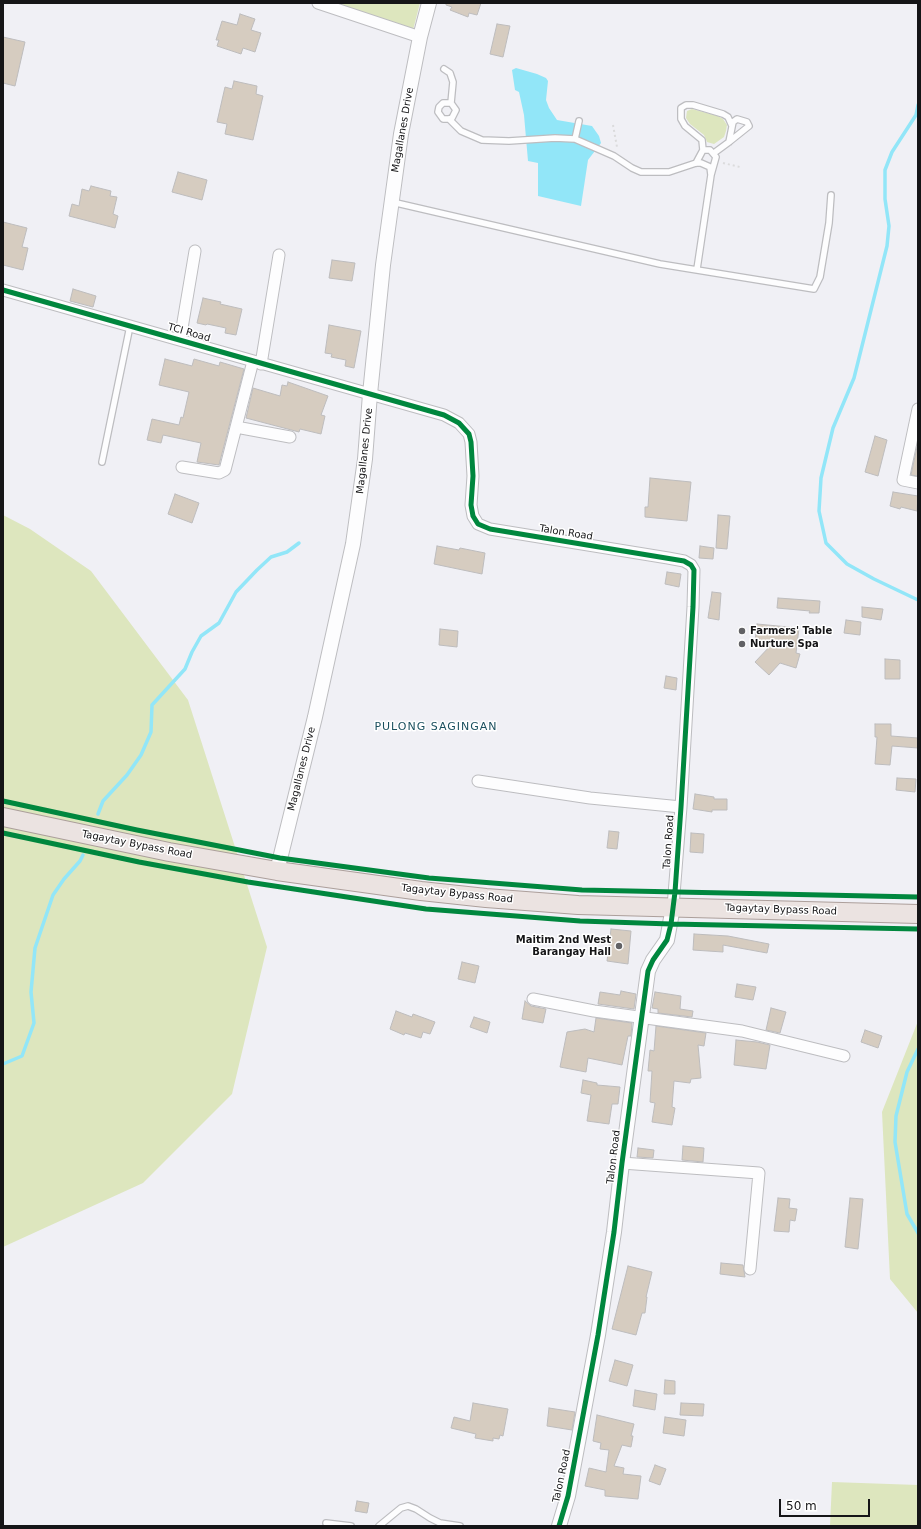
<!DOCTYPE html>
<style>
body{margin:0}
#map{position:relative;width:921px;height:1529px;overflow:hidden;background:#f0f0f5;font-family:"DejaVu Sans",sans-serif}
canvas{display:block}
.frame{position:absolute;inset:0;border:4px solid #151517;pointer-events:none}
.scale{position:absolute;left:779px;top:1499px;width:91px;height:18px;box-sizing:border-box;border:2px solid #151517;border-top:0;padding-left:5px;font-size:12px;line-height:14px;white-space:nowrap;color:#151517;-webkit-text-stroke:3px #fff;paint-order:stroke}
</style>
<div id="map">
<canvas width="921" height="1529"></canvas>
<div class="frame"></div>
<div class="scale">50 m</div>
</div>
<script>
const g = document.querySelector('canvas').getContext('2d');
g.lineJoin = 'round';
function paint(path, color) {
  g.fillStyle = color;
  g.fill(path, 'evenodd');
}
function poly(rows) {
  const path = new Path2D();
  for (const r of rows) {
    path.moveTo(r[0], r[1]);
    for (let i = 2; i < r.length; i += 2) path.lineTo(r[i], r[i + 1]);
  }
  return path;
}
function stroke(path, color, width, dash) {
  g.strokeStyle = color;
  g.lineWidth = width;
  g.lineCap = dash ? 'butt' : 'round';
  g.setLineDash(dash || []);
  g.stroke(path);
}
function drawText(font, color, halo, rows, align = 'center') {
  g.font = font + ' "DejaVu Sans",sans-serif';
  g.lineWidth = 3;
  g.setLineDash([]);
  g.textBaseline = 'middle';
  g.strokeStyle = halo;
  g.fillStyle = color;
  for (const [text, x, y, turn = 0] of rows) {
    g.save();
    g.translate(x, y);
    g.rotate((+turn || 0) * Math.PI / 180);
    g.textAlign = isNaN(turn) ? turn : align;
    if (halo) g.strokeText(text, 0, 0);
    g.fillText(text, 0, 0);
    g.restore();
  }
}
paint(poly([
 [333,3,420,3,413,30],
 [692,109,718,116,723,119,727,125,726,131,724,137,714,144,707,142,704,135,690,124,686,118,687,111],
 [3,515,30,529,91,571,188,700,267,947,232,1094,143,1183,3,1247],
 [918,1021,918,1313,890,1279,882,1112],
 [832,1482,918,1485,918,1526,830,1526]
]), '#dde6be');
paint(poly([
 [516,68,537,74,546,78,548,81,546,100,549,108,557,120,592,126,599,136,601,143,588,160,581,206,538,196,538,163,528,161,524,115,519,92,515,90,512,70]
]), '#92e6f8');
stroke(poly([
 [918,105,916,115,892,152,885,170,885,199,889,226,887,246,854,378,833,428,821,478,819,511,826,543,847,564,874,579,918,600],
 [98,814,103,801,127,775,141,755,151,732,152,705,185,669,192,652,201,636,219,623,236,592,257,570,271,557,287,552,299,543],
 [918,1049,907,1072,896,1116,895,1142,907,1214,918,1233],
 [3,1064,22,1056,34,1023,31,992,35,948,53,895,64,879,80,861,83,855]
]), '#92e6f8', 3.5);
const building = poly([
 [446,3,481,3,477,15,469,13,468,17,450,10,452,7,446,5,446,3],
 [240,14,255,19,251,30,261,33,255,52,243,48,241,54,217,46,219,40,216,40,222,21,237,25,240,14],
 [497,24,510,26,503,57,490,54,497,24],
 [3,37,25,42,15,86,3,83,3,37],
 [234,81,257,86,256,94,263,96,253,140,225,134,227,124,217,122,225,87,232,89,234,81],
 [178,172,207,180,202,200,172,192,178,172],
 [91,186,111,191,110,196,117,197,113,214,118,216,115,228,69,216,72,204,79,206,82,189,89,191,91,186],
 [3,222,27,228,22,247,28,248,23,270,3,265,3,222],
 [332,260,355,263,352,281,329,278,332,260],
 [73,289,96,296,93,307,70,301,73,289],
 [203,298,221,302,220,304,242,309,236,335,225,333,226,328,207,324,206,325,197,323,203,298],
 [329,325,361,331,354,368,345,366,346,360,331,357,332,354,325,353,329,325],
 [165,359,192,366,194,359,219,366,220,362,244,369,219,465,197,462,201,443,163,435,161,443,147,440,152,419,179,425,181,417,183,418,189,392,159,385,165,359],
 [288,382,328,396,321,415,325,416,321,434,300,429,299,432,246,418,253,388,280,396,282,385,287,386,288,382],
 [875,436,887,440,878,476,865,472,875,436],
 [917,447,918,447,918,476,911,475,917,447],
 [650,478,691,482,687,521,645,517,645,507,648,507,650,478],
 [893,492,918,496,917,511,901,507,900,509,890,506,893,492],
 [175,494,199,503,192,523,168,514,175,494],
 [718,515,730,516,727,549,716,548,718,515],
 [437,546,459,550,460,548,485,553,482,574,434,564,437,546],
 [700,546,714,548,713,559,699,558,700,546],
 [667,572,681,574,679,587,665,584,667,572],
 [712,592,721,593,719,620,708,618,712,592],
 [778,598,820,601,819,613,809,613,810,611,777,608,778,598],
 [862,607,883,609,881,620,862,617,862,607],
 [846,620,861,622,860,635,844,633,846,620],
 [757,624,799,628,796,653,800,654,796,668,780,663,769,675,755,662,772,644,755,642,757,624],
 [440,629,458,631,457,647,439,645,440,629],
 [885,659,900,660,900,679,885,679,885,659],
 [666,676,677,678,676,690,664,688,666,676],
 [875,724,891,724,891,736,918,738,918,748,892,746,890,765,875,764,877,737,875,737,875,724],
 [897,778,916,779,915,792,896,790,897,778],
 [695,794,714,797,714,799,727,799,727,810,712,810,712,812,693,809,695,794],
 [609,831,619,832,617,849,607,848,609,831],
 [691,833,704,834,703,853,690,852,691,833],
 [611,929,631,931,628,964,607,961,611,929],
 [694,934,728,936,769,944,767,953,723,945,723,952,693,950,694,934],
 [462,962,479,966,475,983,458,979,462,962],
 [737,984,756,987,753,1000,735,997,737,984],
 [621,991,636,994,634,1009,598,1004,600,992,620,995,621,991],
 [655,992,681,996,680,1009,693,1011,692,1017,658,1013,658,1009,652,1008,655,992],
 [525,1001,531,1006,546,1009,543,1023,522,1019,525,1001],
 [771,1008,786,1012,780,1033,766,1030,771,1008],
 [396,1011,412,1017,413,1014,435,1022,430,1034,423,1032,421,1038,405,1033,404,1035,390,1029,396,1011],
 [474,1017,490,1022,487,1033,470,1027,474,1017],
 [596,1018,632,1023,631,1036,628,1036,622,1065,588,1058,586,1072,560,1067,567,1032,585,1029,594,1032,596,1018],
 [656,1026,706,1033,704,1046,698,1045,701,1078,691,1079,690,1083,674,1081,672,1107,675,1108,672,1125,652,1122,655,1103,650,1102,652,1071,648,1071,650,1050,654,1051,656,1026],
 [865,1030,882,1036,878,1048,861,1042,865,1030],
 [736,1040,757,1042,770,1045,766,1069,734,1065,736,1040],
 [583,1080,597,1083,597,1085,620,1087,618,1104,612,1104,609,1124,587,1121,591,1095,581,1093,583,1080],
 [683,1146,704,1148,703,1162,682,1160,683,1146],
 [638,1148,654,1150,653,1158,637,1157,638,1148],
 [778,1198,790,1199,789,1208,797,1209,795,1221,790,1220,789,1232,774,1231,778,1198],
 [850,1198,863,1199,858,1249,845,1247,850,1198],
 [721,1263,743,1265,745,1277,720,1274,721,1263],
 [628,1266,652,1272,646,1297,647,1297,645,1313,642,1313,636,1335,612,1329,628,1266],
 [615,1360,633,1365,627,1386,609,1381,615,1360],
 [665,1380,675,1381,675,1394,664,1394,665,1380],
 [635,1390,657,1394,655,1410,633,1406,635,1390],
 [473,1403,508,1409,503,1436,500,1435,499,1439,493,1438,493,1441,475,1438,476,1434,451,1428,454,1417,470,1421,473,1403],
 [681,1403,704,1404,703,1416,680,1415,681,1403],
 [549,1408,575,1412,572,1430,547,1426,549,1408],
 [597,1415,634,1424,631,1436,633,1436,631,1447,622,1445,614,1466,624,1468,623,1474,641,1476,638,1499,605,1496,605,1490,585,1486,589,1468,606,1472,609,1450,600,1449,601,1443,593,1441,597,1415],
 [665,1417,686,1420,684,1436,663,1433,665,1417],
 [655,1465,666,1469,660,1485,649,1481,655,1465],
 [357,1501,369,1503,367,1513,355,1511,357,1501]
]);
paint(building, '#d6ccc0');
stroke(building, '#bdbcbd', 1);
const service = poly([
 [444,69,450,73,453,82,451,103,456,110,452,118,449,119,443,119,438,112,439,107,443,103,451,103],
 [449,119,461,131,482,140,509,141,555,138,575,139,614,156,632,168,641,172,669,172,696,163,701,163,710,167,711,175],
 [575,139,579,121],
 [703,150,702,140,685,126,681,119,681,108,686,105,693,105,723,114,728,117,732,126],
 [714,153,729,142,749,126,747,122,737,119,733,122,729,142],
 [696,163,703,150,710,150,716,157,711,175,697,269],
 [392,202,660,264,814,289,820,277,829,223,831,195],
 [102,462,130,326],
 [326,1523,351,1526],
 [379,1526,401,1508,408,1506,416,1509,430,1518,440,1523,460,1526]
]);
const minor = poly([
 [318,3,420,37],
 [3,290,444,415,459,423,469,434,471,442,473,476,471,505,473,516,478,524,490,529,668,558,684,561,691,565,694,570,693,607,681,807,673,907],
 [180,340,195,251],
 [261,364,279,255],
 [918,409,903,480,918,483],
 [236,427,290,437],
 [182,467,219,473,225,470,253,361],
 [478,781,590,798,681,807],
 [533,999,594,1011,742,1031,844,1056],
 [622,1163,759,1173,750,1269]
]);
const tertiary = poly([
 [277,871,315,717,353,544,365,459,370,394,383,265,401,134,420,37,429,3],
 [559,1526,568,1496,598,1335,614,1232,622,1163,648,971,653,960,667,940,673,907]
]);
const primary = poly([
 [3,817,169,852,277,871,421,891,486,898,578,905,918,914]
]);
stroke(service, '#bdbdc0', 8);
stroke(minor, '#bdbdc0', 13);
stroke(tertiary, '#bdbdc0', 16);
stroke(primary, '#ac9f9b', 20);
stroke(poly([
 [613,125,617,147],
 [723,163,740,167]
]), '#dbdbdc', 2, [2, 3]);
stroke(service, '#fdfdfe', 5.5);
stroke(minor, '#fdfdfe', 11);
stroke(tertiary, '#fdfdfe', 14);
stroke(primary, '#ebe3e1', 18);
stroke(poly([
 [3,290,444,415,459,423,469,434,471,442,473,476,471,505,473,516,478,524,490,529,684,561,691,565,694,570,693,607,681,807,675,892,671,924,667,940,653,960,648,971,622,1163,614,1232,598,1335,568,1496,559,1526],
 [3,801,137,830,280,858,429,878,582,890,918,897],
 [3,833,139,862,248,882,426,909,580,921,671,924,918,929]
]), '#00873e', 5);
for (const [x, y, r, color] of [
 [742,631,4,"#626265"],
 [742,644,4,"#626265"],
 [619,946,4,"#626265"]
]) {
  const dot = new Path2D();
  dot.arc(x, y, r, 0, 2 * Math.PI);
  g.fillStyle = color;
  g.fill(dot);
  stroke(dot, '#fff', 1.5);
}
drawText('10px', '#151517', '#fff', [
 ["Magallanes Drive",403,130,-80],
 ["TCI Road",189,333,16],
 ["Magallanes Drive",365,451,-84],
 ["Talon Road",566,533,9],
 ["Magallanes Drive",302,769,-76],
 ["Talon Road",669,842,-86],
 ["Tagaytay Bypass Road",137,845,11],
 ["Tagaytay Bypass Road",457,894,6],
 ["Tagaytay Bypass Road",781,910,2],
 ["Talon Road",614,1157,-83],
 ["Talon Road",562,1476,-78]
]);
drawText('bold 10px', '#151517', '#fff', [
 ["Farmers' Table",750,631],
 ["Nurture Spa",750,644],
 ["Maitim 2nd West",611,940,"right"],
 ["Barangay Hall",611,952,"right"]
], 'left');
g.letterSpacing = '1px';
drawText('11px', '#1a4f5e', '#fff', [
 ["PULONG SAGINGAN",436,727]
]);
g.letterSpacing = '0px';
</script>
